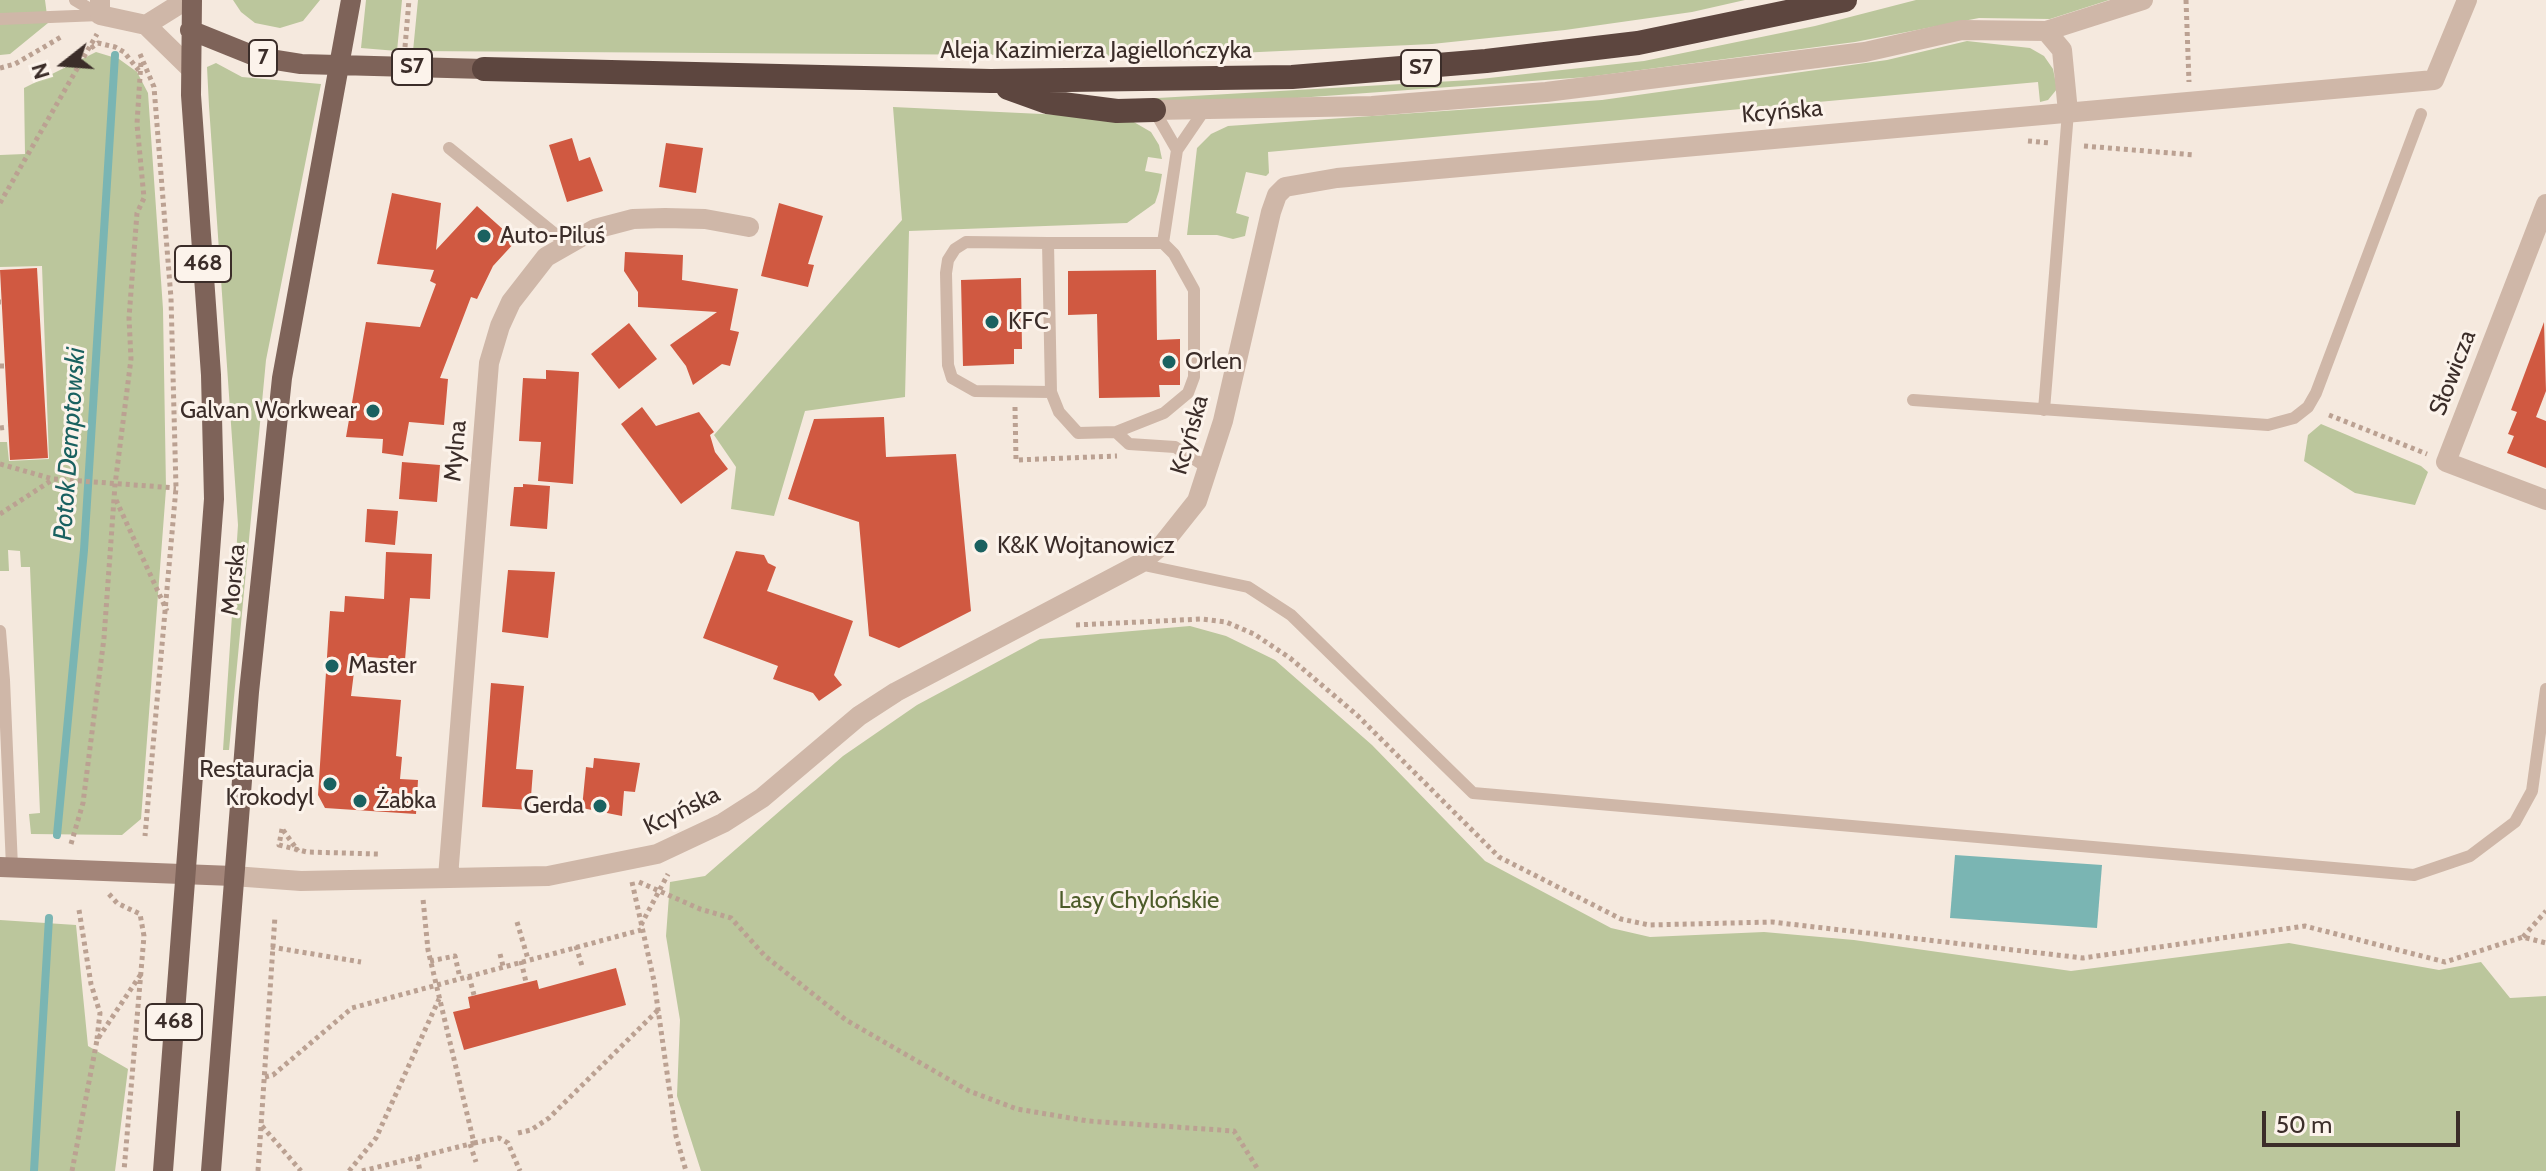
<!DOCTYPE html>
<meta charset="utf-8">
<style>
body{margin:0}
#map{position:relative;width:2546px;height:1171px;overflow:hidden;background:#f5e9de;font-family:Cabin,sans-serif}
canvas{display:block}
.north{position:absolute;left:24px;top:24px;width:80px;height:80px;-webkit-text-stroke:6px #fcf3eb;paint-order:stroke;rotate:253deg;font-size:22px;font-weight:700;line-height:32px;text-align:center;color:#3b2d29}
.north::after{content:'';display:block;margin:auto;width:28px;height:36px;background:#3b2d29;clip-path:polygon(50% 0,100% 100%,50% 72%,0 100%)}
.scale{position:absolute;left:2262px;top:1111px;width:198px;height:36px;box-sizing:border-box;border:4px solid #3b2d29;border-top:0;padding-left:10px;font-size:24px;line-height:28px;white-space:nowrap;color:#3b2d29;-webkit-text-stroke:6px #fcf3eb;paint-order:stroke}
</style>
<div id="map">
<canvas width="2546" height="1171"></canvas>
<div class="north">N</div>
<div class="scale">50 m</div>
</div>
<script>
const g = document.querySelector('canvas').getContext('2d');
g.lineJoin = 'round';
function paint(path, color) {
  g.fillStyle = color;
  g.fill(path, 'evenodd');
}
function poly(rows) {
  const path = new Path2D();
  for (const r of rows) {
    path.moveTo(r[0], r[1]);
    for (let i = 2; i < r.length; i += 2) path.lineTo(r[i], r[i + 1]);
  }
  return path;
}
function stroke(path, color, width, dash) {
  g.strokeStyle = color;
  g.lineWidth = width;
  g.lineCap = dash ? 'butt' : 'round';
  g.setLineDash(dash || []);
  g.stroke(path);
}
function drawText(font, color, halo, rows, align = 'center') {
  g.font = font + ' Cabin,sans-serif';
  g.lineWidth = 6;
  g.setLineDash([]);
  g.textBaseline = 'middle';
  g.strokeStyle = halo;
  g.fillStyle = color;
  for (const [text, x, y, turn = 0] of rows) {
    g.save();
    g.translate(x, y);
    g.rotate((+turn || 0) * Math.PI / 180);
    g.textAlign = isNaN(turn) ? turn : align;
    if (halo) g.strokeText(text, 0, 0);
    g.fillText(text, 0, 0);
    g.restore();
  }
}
paint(poly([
 [0,0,45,0,48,23,10,54,0,55],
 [233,0,320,0,303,21,280,28,255,23,241,12],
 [366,0,402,0,397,51,361,48],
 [418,0,1745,0,1692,12,1565,30,1432,44,1173,56,413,51],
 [1916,0,2109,0,2050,19,1979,18,1855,42,1587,77,1270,100,1123,100,1471,80,1644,61,1815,26],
 [1967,41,2030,48,2044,56,2053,69,2057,89,2048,100,2040,102,2038,82,1268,152,1269,173,1266,176,1246,172,1236,213,1249,217,1245,236,1233,239,1217,235,1187,235,1197,148,1211,134,1228,126,1602,100,1887,60],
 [96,52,119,59,137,72,148,93,163,309,166,489,141,819,122,835,31,834,29,814,40,813,30,567,21,567,20,551,8,550,9,571,0,571,0,442,7,442,9,461,49,459,42,266,0,267,0,155,25,154,24,88],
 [216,63,242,77,321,84,266,360,229,750,223,750,238,525,209,106,207,67],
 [893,107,1127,118,1151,132,1159,145,1162,159,1148,157,1145,171,1162,174,1159,191,1155,203,1127,223,909,231,905,397,805,411,774,516,731,509,736,467,714,435,902,220],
 [2321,424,2421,466,2428,472,2415,505,2355,493,2304,461,2308,435],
 [1190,626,1226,636,1275,660,1372,745,1485,861,1611,928,1650,937,1764,932,1854,940,2071,971,2289,943,2439,970,2481,962,2510,998,2546,996,2546,1171,701,1171,677,1096,680,1020,666,936,670,882,705,876,843,756,917,705,1040,639],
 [0,920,76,925,88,1046,128,1069,115,1171,0,1171]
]), '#bbc69c');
paint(poly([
 [1955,855,2102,865,2097,928,1950,918]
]), '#7ab5b3');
stroke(poly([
 [57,835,84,550,115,55],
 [34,1171,49,918]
]), '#7ab5b3', 8);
paint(poly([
 [572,138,579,161,590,157,603,191,567,202,549,145],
 [666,143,703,148,696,193,659,187],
 [392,193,441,203,436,250,477,206,516,241,493,266,477,299,471,297,440,378,448,379,444,425,409,422,403,456,382,453,383,439,346,437,366,322,420,327,436,284,430,281,434,270,377,264],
 [779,203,823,216,808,264,814,265,808,287,761,276],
 [625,252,683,255,682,280,738,289,730,330,739,332,730,366,722,364,693,385,686,366,670,345,717,312,638,307,638,292,624,271],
 [37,268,48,458,10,460,0,270],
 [1156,270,1157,340,1180,339,1180,385,1159,385,1160,397,1099,398,1097,314,1068,315,1068,271],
 [1021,278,1022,349,1014,349,1014,364,963,366,961,280],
 [2544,322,2546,391,2536,417,2546,421,2546,468,2507,453,2514,436,2508,434,2517,412,2511,410],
 [629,323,657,359,619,389,591,354],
 [546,370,579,372,573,484,538,481,541,442,519,441,523,378,546,379],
 [642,407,656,426,699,412,714,432,710,435,715,452,728,469,681,504,621,424],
 [884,417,886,457,956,454,971,611,899,648,869,636,859,522,788,499,814,419],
 [402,462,440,465,437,502,399,499],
 [523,484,550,486,547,529,510,526,514,487,523,487],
 [367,509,398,511,395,545,365,542],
 [736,551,764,555,768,563,776,567,767,591,853,621,834,675,842,685,819,701,813,693,773,679,778,666,703,638],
 [386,552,432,554,430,599,410,598,405,660,356,656,351,696,401,700,396,756,402,757,400,779,418,780,416,814,325,808,318,795,330,611,344,612,345,596,384,599],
 [508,570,555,572,548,638,502,632],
 [491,683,524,686,516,769,533,770,530,810,482,807],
 [594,758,640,763,635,792,624,791,622,816,582,808,586,767,593,768],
 [616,968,626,1005,464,1050,453,1012,470,1008,468,997,537,980,539,989]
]), '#d05941');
stroke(poly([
 [2186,0,2189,82],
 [405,47,409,0],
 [91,48,98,43,115,47,124,52,140,72],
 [140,54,154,87,160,162,171,298,176,488,145,836],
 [0,68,15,64,61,37],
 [2028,141,2050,143],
 [2084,146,2195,155],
 [0,203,97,34],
 [0,302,1,302],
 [0,366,4,366],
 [1015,407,1016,460,1117,456],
 [2329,415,2427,454],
 [0,428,8,427],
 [0,464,53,479,176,488],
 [116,500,167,611],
 [0,514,52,480],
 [1076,625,1202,619,1226,622,1254,634,1290,658,1357,715,1499,857,1621,919,1649,925,1772,922,2083,958,2305,926,2445,962,2523,937,2546,943],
 [282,829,279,845,307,852,378,854],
 [283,830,298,851],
 [71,844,83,803,104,638,115,485,131,359,129,318,137,213,144,198,137,124,141,61],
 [632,882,654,981,676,1136,686,1171],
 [639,882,700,909,731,918,765,956,846,1020,969,1091,1017,1109,1088,1121,1234,1131,1259,1171],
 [109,894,117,903,140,914,144,936,124,1171],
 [79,910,91,984,100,1013,97,1039],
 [517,922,528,959],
 [641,925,668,874],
 [2523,937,2546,911],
 [576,946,582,966],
 [271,947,361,962],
 [500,954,503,966],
 [430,961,455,956,460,978],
 [521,961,526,982],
 [469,976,474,995],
 [265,1077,273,1075,352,1008,641,930],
 [262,1126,301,1171],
 [518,1133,531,1130,549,1118,658,1010],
 [474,1143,499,1138,508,1143,520,1171],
 [470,1144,476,1162],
 [417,1157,420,1171],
 [72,1171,97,1040,141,974],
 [258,1171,275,916],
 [349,1171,376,1138,439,999],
 [362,1171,474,1143,428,950,423,899]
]), '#bba192', 5, [4, 4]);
stroke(poly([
 [75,0,100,15],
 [0,19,100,15],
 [1154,110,1177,150],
 [449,148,566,243],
 [1048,243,966,242,955,249,948,260,946,273,948,365,952,378,975,391,1051,392],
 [1163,243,1048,243,1051,392,1059,412,1078,433,1116,432,1164,413,1188,393,1194,377,1194,290,1174,254,1163,243,1177,150,1205,109],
 [1913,400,2268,425,2294,418,2308,407,2316,393,2421,114],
 [2044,410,2068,112],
 [1116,432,1129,444,1175,447,1208,468],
 [1139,564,1248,587,1291,615,1473,793,2414,875,2470,856,2515,822,2532,791,2546,689],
 [0,631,4,680],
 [0,680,4,680,12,867]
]), '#cfb7a8', 12);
stroke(poly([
 [100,0,100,15,146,25,190,68],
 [146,25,186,0],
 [2046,31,2062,50,2068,112],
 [1154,110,1372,106,1546,92,1865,52,1962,30,2046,31,2143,0],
 [2546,204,2446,462,2546,500],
 [233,876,301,881,548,876,657,854,723,823,762,798,859,716,896,692,1139,564,1162,545,1197,501,1223,421,1271,212,1277,195,1285,187,1337,178,2434,80,2467,0],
 [448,877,489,363,500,326,511,302,546,257,595,229,633,219,665,218,705,219,749,227]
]), '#cfb7a8', 20);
stroke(poly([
 [0,867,233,876]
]), '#a38579', 20);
stroke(poly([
 [190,30,257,57,301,64,484,69],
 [163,1171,214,499,211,375,191,95,192,0],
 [211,1171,249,692,282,378,351,0]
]), '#7e6359', 20);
stroke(poly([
 [484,69,991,81,1292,77,1486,61,1638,43,1845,0],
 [1008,88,1047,102,1117,111,1154,110]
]), '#5d463f', 24);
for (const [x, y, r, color] of [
 [484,236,8,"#1a6160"],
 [992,322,8,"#1a6160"],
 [1169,362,8,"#1a6160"],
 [373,411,8,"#1a6160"],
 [981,546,8,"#1a6160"],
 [332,666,8,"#1a6160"],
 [330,784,8,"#1a6160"],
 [360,801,8,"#1a6160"],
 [600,806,8,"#1a6160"]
]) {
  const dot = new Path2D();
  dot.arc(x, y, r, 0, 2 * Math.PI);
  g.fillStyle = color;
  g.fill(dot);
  stroke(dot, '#fcf3eb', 3);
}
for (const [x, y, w] of [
 [263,58,28],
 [412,67,40],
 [1421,68,40],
 [203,264,56],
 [174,1022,56]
]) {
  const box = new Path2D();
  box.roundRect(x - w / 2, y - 18, w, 36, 6);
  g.fillStyle = '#fcf3eb';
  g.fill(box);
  stroke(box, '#3b2d29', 2);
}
drawText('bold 22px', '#3b2d29', null, [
 ["7",263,58],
 ["S7",412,67],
 ["S7",1421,68],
 ["468",203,264],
 ["468",174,1022]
]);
drawText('24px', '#3b2d29', '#fcf3eb', [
 ["Aleja Kazimierza Jagiellończyka",1096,51],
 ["Kcyńska",1782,112,-5],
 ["Słowicza",2453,373,-69],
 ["Kcyńska",1190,435,-74],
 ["Mylna",456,451,-85],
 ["Morska",234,580,-84],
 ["Kcyńska",682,811,-26]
]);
drawText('24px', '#3b2d29', '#fcf3eb', [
 ["Auto-Piluś",500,236],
 ["KFC",1008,322],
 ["Orlen",1185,362],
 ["Galvan Workwear",357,411,"right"],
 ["K&K Wojtanowicz",997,546],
 ["Master",348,666],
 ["Restauracja",314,770,"right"],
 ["Krokodyl",314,798,"right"],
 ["Żabka",376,801],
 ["Gerda",584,806,"right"]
], 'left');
drawText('24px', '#4d5c2a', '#fcf3eb', [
 ["Lasy Chylońskie",1139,901]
]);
drawText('italic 26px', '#1a6160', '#fcf3eb', [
 ["Potok Demptowski",70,444,-86]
]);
</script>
